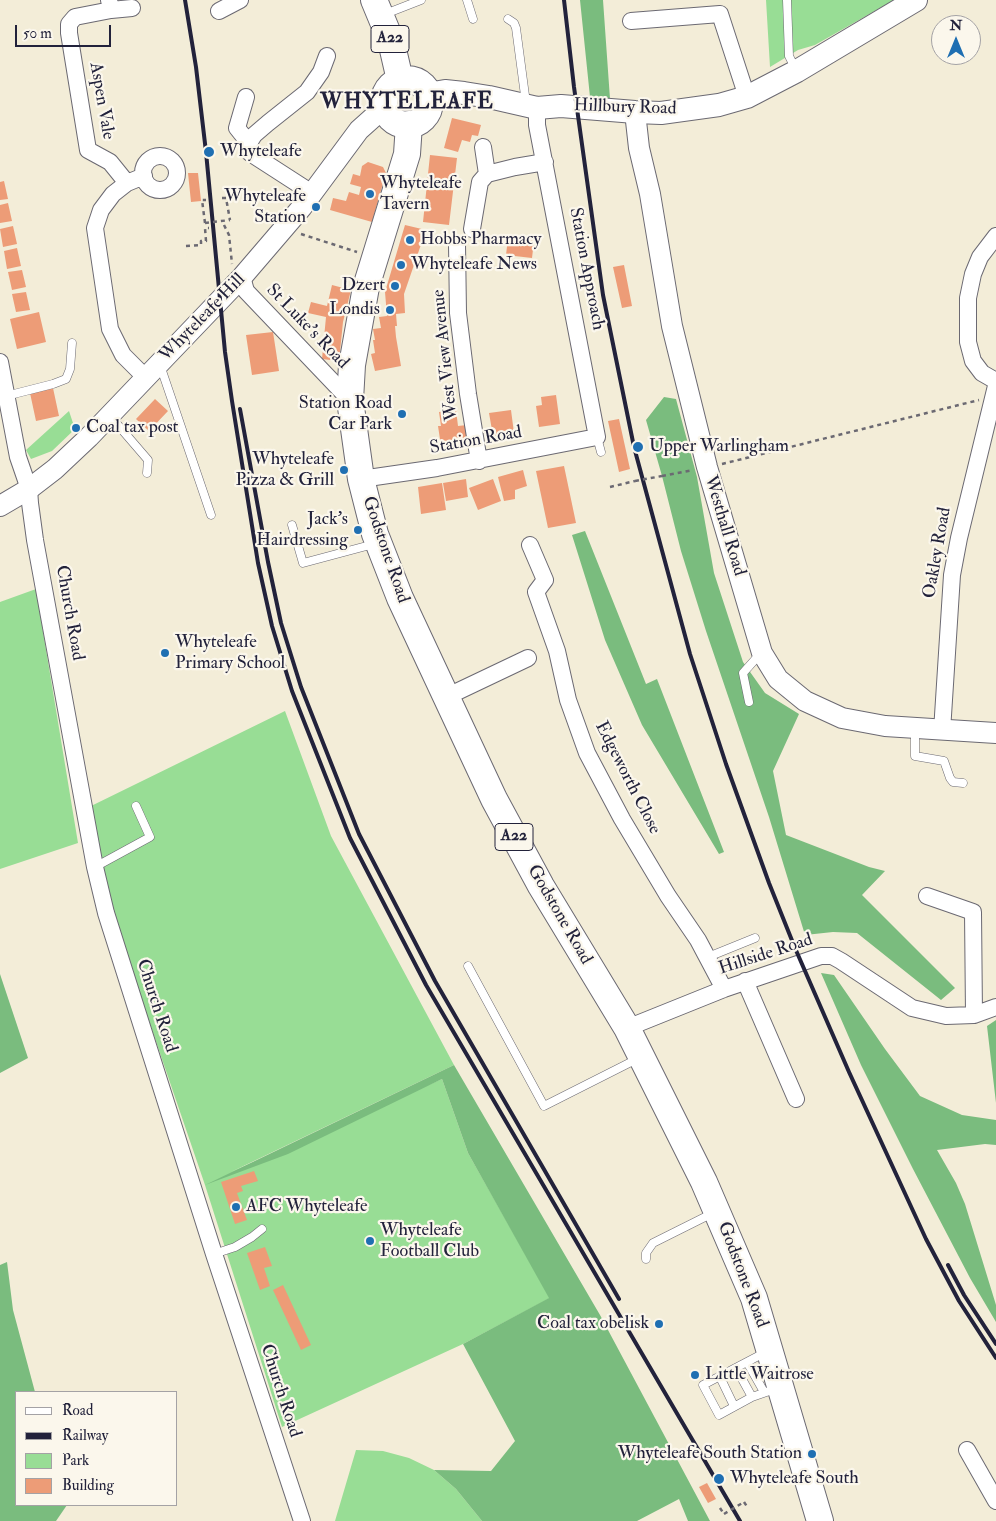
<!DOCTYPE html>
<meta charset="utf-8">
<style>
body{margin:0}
#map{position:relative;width:996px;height:1521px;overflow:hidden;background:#f3edd8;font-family:"IM FELL Double Pica",serif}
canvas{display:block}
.legend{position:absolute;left:15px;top:1391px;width:162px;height:115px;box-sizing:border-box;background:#fbf7ec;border:1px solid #a4a2a5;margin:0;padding:6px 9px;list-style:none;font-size:15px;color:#22223b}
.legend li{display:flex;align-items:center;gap:10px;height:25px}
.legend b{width:25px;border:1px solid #a4a2a5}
.north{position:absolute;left:931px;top:15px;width:50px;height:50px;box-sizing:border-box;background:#fbf7ec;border:1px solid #a4a2a5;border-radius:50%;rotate:0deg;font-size:14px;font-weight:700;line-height:20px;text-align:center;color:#22223b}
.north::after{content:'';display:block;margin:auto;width:18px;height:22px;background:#1f6fb2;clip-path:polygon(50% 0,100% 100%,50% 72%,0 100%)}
.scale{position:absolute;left:15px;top:25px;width:96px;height:22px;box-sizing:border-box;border:2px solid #22223b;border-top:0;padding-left:6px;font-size:15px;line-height:18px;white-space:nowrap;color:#22223b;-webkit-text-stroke:4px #fbf7ec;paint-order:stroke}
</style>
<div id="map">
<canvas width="996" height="1521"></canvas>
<ul class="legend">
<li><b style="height:6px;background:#fff"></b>Road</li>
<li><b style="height:6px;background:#22223b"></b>Railway</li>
<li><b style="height:14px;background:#98dd95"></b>Park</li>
<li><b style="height:14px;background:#ed9c77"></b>Building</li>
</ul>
<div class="north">N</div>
<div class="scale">50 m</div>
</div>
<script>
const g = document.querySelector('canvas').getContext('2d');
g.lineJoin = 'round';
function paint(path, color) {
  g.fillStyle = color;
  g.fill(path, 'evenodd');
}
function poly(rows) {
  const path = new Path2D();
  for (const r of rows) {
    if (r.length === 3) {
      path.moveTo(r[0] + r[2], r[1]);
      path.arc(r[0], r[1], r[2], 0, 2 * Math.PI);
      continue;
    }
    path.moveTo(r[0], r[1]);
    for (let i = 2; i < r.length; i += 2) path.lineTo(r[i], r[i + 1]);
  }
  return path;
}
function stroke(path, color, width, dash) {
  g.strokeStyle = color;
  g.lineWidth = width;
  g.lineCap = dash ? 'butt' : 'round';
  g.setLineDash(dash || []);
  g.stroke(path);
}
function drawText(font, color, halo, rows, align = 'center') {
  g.font = font + ' "IM FELL Double Pica",serif';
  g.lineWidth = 4.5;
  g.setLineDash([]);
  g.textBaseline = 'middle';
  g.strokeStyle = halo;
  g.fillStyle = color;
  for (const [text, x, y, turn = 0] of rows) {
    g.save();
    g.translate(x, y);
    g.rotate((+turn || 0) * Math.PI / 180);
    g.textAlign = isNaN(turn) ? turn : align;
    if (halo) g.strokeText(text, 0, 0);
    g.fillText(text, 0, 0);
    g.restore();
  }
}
paint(poly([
 [766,0,894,0,815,45,798,50,770,67],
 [69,411,75,429,52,451,31,459,26,450],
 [36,589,78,843,0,869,0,602],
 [285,711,331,836,454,1065,231,1172,442,1079,468,1153,550,1298,463,1344,282,1427,205,1185,120,936,87,808],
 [356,1450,383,1451,409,1458,434,1470,456,1489,482,1521,335,1521]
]), '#98dd95');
paint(poly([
 [580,0,603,0,610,99,590,97],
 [664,397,676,399,697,477,714,573,743,662,765,693,799,714,773,771,786,835,869,867,885,871,862,895,955,988,941,1000,857,933,833,932,805,935,769,817,706,631,681,551,662,476,646,420],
 [585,531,646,684,657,679,724,852,719,854,642,725,605,640,572,535],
 [821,973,834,975,885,1049,920,1096,962,1115,996,1120,996,1145,985,1144,937,1150,956,1183,965,1204,996,1305,996,1322,970,1278,913,1169,861,1065],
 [0,974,28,1058,0,1073],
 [996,1020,996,1103,987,1026],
 [454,1065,600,1315,710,1521,688,1521,679,1499,637,1521,482,1521,456,1489,434,1470,491,1471,515,1441,463,1344,549,1298,468,1153,442,1079,288,1154,205,1185],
 [7,1262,13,1310,35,1392,16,1392,16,1505,67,1505,56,1521,0,1521,0,1265]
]), '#7abc7e');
paint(poly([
 [452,118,481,125,478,136,472,135,470,142,462,140,458,152,444,148],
 [430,155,457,158,449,225,423,222],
 [368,162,383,167,386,173,372,222,330,210,333,198,346,201,349,192,359,195,361,187,350,184,353,174,360,176,362,166],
 [188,173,198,173,201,201,191,202],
 [4,181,8,199,0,200,0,182],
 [8,203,12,221,0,223,0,205],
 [405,225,426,230,404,294,405,313,396,314,397,326,395,326,396,337,401,366,375,371,371,354,375,353,373,340,375,340,373,329,381,328,379,317,387,316,385,292],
 [13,226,17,244,3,247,0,229],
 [508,238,534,241,532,258,506,255],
 [17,248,21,266,7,269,4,251],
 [624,265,632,306,622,308,613,267],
 [22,270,26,287,12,290,8,272],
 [332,285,351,290,343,322,339,361,322,359,326,317,308,313,311,302,327,306],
 [26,292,30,310,16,312,12,294],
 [39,312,46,342,17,349,10,319],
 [273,332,279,371,252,375,246,335],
 [53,388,59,416,36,421,30,393],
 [556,395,560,424,539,427,536,406,542,405,541,397],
 [155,399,168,411,149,431,136,419],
 [456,410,458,426,467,425,469,442,441,446,438,426,441,426,439,412],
 [511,410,514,433,493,436,489,413],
 [619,419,630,469,619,472,608,421],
 [564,466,576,523,548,528,536,471],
 [523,470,527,486,515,490,515,499,504,501,498,477],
 [466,479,468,497,446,501,443,483],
 [493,479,501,501,478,510,469,488],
 [442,483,446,510,421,514,418,487],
 [254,1171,258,1181,241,1186,243,1191,237,1193,247,1220,235,1224,221,1182],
 [265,1247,272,1266,264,1268,270,1286,260,1290,247,1253],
 [283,1285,311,1345,301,1350,273,1290],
 [707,1483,716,1499,708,1503,699,1487]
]), '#ed9c77');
const service = poly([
 [467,0,473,19],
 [787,0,789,56,796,70],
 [385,14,421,0],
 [508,19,514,23,516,28,526,103],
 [160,365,211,515],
 [6,396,53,384,66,379,70,369,72,343],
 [111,417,148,460,147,473],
 [597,437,601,452],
 [292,525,303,563,374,544],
 [749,702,743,673,760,654],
 [915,729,915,756,944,761,950,778,953,782,963,783],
 [95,867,150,837,136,806],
 [708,957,755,938],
 [468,966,544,1106,639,1058],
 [214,1254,235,1247,252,1237,262,1229],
 [646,1259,646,1253,653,1243,713,1213],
 [766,1352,703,1385,719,1415,752,1397,778,1388],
 [747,1362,764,1392],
 [736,1368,752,1397],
 [720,1377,734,1406]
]);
const minor = poly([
 [109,0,111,10,75,17,69,24,69,33,88,150,110,162,127,183],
 [111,10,132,8],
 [219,11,240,0],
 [631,21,720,14,747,97],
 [246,97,237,128,249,143],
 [160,173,17],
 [487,174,515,167,545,162],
 [144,176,127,183,113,194,101,210,95,228,110,329,123,355,146,378],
 [312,193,250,153,249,143,254,135,268,123,307,92,321,72,327,56],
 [472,229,480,182,487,174,483,147],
 [996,236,980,257,973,274,968,298,968,342,973,361,982,373,996,381],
 [457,244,458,313,468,394,479,461],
 [242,277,246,291,350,400],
 [0,362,18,457,29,489,30,503,35,540,95,867,106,913,214,1254,302,1521],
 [361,479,437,468,597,437,537,125,537,108],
 [530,545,545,580,536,592,557,651,568,700,587,753,622,819,668,896,698,940,724,989],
 [446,697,528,658],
 [942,731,952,575,959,538,996,386],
 [927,896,973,912,974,1015],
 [745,981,796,1099],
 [627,1028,724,989,821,956,832,956,841,961,912,1008,946,1016,974,1015,996,1007],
 [967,1450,996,1501]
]);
const tertiary = poly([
 [635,112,639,148,650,194,672,326,707,467,762,653,778,679,805,701,842,718,885,726,996,733],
 [0,506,29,489,55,469,89,437,242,277,302,207,359,130,378,113,385,110]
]);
const secondary = poly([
 [428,94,445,91,464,93,489,97,537,108,561,106,635,112,661,113,719,105,747,97,797,71,916,0]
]);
const trunk = poly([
 [374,0,391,41,400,80],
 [407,102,23],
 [409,124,407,154,366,287,352,365,350,400,361,479,375,534,400,598,494,799,541,886,627,1028,704,1182,754,1298,820,1521]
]);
stroke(service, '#6b6972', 9);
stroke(minor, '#6b6972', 18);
stroke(tertiary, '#6b6972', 22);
stroke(secondary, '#6b6972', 24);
stroke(trunk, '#6b6972', 28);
stroke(poly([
 [222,198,226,198,230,220],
 [205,223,202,200,206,200],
 [224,225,229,235,232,264],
 [301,234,357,252],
 [186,246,201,245,201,241,206,241,205,228,209,228],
 [722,464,979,400],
 [662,476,693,470],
 [610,487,635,481],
 [744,1502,748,1508],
 [720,1508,724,1514]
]), '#6b6972', 2.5, [4, 4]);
stroke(service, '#fff', 8);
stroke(minor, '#fff', 16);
stroke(tertiary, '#fff', 20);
stroke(secondary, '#fff', 22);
stroke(trunk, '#fff', 26);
stroke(poly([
 [185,0,196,67,206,152,225,352,232,401,258,563,272,626,292,691,350,838,426,985,740,1521],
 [564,0,574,87,603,295,634,447,690,654,726,764,769,883,795,948,849,1072,926,1239,959,1301,996,1358],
 [240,409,268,562,281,623,301,687,359,834,435,981,619,1299],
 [948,1265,964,1295,996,1344]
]), '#22223b', 4);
stroke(poly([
 [205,223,230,220],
 [635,481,662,476],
 [724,1514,744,1502]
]), '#6b6972', 2.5, [4, 4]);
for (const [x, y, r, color] of [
 [209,152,6,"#1f6fb2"],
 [370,194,5,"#1f6fb2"],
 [316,207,5,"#1f6fb2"],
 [410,240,5,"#1f6fb2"],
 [401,265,5,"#1f6fb2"],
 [395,286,5,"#1f6fb2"],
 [390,310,5,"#1f6fb2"],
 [402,414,5,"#1f6fb2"],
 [76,428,5,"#1f6fb2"],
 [638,447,6,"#1f6fb2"],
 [344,470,5,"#1f6fb2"],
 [358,530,5,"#1f6fb2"],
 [165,653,5,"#1f6fb2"],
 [236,1207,5,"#1f6fb2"],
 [370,1241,5,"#1f6fb2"],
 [659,1324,5,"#1f6fb2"],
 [695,1375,5,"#1f6fb2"],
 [812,1454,5,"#1f6fb2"],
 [719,1479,6,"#1f6fb2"]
]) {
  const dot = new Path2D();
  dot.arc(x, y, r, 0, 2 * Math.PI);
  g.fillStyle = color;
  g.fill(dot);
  stroke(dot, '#fbf7ec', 2);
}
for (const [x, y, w] of [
 [390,39,38],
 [514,837,38]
]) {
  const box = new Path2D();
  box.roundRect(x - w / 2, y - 13.5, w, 27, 4);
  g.fillStyle = '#fbf7ec';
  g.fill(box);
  stroke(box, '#22223b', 1);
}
drawText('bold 16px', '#22223b', null, [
 ["A22",390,39],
 ["A22",514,837]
]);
drawText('18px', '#22223b', '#fbf7ec', [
 ["Aspen Vale",101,101,80],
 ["Hillbury Road",625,108,2],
 ["Station Approach",586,269,79],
 ["Whyteleafe Hill",203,318,-46],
 ["St Luke's Road",307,327,46],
 ["West View Avenue",446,355,-96],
 ["Station Road",476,441,-10],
 ["Westhall Road",724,526,73],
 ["Godstone Road",385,550,71],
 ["Oakley Road",938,553,-80],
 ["Church Road",69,613,80],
 ["Edgeworth Close",627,778,63],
 ["Godstone Road",559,915,60],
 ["Hillside Road",766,955,-18],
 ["Church Road",156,1006,72],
 ["Godstone Road",742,1275,69],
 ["Church Road",280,1391,72]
]);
drawText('18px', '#22223b', '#fbf7ec', [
 ["Whyteleafe",220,152],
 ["Whyteleafe",380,184],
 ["Tavern",380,205],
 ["Whyteleafe",306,197,"right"],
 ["Station",306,218,"right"],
 ["Hobbs Pharmacy",420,240],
 ["Whyteleafe News",411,265],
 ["Dzert",385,286,"right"],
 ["Londis",380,310,"right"],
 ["Station Road",392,404,"right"],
 ["Car Park",392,425,"right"],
 ["Coal tax post",86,428],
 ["Upper Warlingham",649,447],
 ["Whyteleafe",334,460,"right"],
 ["Pizza & Grill",334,481,"right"],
 ["Jack’s",348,520,"right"],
 ["Hairdressing",348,541,"right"],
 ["Whyteleafe",175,643],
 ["Primary School",175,664],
 ["AFC Whyteleafe",246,1207],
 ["Whyteleafe",380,1231],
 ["Football Club",380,1252],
 ["Coal tax obelisk",649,1324,"right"],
 ["Little Waitrose",705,1375],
 ["Whyteleafe South Station",802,1454,"right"],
 ["Whyteleafe South",730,1479]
], 'left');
g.letterSpacing = '1px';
drawText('bold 22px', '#22223b', '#fbf7ec', [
 ["WHYTELEAFE",407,103]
]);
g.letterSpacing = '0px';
</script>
